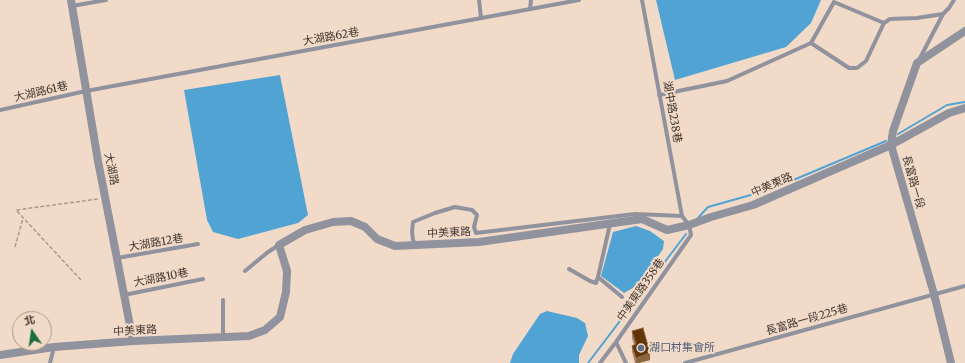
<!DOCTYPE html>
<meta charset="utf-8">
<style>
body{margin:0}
#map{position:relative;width:965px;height:363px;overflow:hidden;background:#f2dac8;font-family:Merriweather,"Noto Sans TC",serif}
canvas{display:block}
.north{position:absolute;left:12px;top:311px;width:40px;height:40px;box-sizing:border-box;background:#f2dac8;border:1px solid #ac9a8c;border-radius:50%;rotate:347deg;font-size:11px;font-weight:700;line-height:16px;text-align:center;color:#433932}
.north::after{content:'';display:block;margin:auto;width:14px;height:18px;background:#1a6d3f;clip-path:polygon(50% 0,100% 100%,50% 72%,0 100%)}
</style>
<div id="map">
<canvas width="965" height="363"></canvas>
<div class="north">北</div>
</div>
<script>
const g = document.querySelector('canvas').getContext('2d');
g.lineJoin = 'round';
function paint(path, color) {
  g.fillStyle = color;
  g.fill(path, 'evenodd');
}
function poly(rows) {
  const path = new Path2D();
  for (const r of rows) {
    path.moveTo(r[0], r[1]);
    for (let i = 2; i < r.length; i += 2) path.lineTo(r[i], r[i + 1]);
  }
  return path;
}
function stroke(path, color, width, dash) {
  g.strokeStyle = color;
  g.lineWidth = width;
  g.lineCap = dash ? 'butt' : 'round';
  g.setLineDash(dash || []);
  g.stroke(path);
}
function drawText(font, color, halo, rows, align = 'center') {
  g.font = font + ' Merriweather,"Noto Sans TC",serif';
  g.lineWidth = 4;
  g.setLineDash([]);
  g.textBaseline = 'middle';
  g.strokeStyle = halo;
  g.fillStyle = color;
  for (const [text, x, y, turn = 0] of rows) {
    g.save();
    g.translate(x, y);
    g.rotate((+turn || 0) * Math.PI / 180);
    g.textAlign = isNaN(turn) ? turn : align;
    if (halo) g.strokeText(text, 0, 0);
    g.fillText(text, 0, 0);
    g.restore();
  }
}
paint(poly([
 [656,0,821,0,811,23,786,47,675,80],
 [280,75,308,215,298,223,238,239,213,232,207,220,184,90],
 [636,226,650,231,664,241,663,249,638,285,624,293,601,276,613,232],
 [547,311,577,318,585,323,588,336,579,355,579,363,510,363,513,354,540,314]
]), '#51a3d3');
stroke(poly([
 [898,134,947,105,965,102],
 [697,219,708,207,772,189,886,141],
 [588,363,686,234]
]), '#51a3d3', 2);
stroke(poly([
 [15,247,23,218],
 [81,280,16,210,98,199]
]), '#ac9a8c', 1.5, [4, 2]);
stroke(poly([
 [479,0,481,18],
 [72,6,106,0],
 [530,9,531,0],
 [811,43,849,68,857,68,866,61,884,23,890,19,917,18,943,14,949,8,954,0],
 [919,60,943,14],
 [659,95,727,81,811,43,834,2,884,23],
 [0,110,86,91,579,0],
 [610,224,598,277,622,297],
 [416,245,413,240,412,232,413,222,435,213,455,207,472,210,477,215,474,227,476,233,635,214,682,216],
 [117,258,198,244],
 [569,269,590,281,596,283,598,277],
 [245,271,268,252,279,245],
 [124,295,203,279],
 [223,300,223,337],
 [616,342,626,363],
 [50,363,54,347],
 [600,363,616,342,691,235,689,225,682,216,642,0],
 [685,363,965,286]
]), '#90929d', 4);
stroke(poly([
 [71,0,98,161,133,341],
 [0,355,54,347,133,341,249,336,265,330,280,317,286,292,287,271,279,245,305,230,333,222,351,221,365,227,377,239,395,246,479,242,642,219,667,230,689,225,711,217,753,205,891,145,949,113,965,108],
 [951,363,934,294,891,145,893,131,917,63,965,31]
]), '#90929d', 8);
paint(poly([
 [632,331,650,360,639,363,635,363,632,352,632,346,634,345,632,338]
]), '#aa8767');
paint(poly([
 [650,353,650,360,639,363,636,363,636,358]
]), '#8d6640');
const building = poly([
 [643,328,650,353,636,358,632,346,636,344,632,331,643,328]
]);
paint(building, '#623406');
stroke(building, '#8d6640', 1);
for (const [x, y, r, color] of [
 [641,348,4,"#5c6f8a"]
]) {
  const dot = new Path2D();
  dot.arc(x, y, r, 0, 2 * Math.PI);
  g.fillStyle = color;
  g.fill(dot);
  stroke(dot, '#f2dac8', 1.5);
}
drawText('11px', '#433932', '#f2dac8', [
 ["大湖路62巷",331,37,-10],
 ["大湖路61巷",41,92,-13],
 ["湖中路238巷",672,112,80],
 ["大湖路",111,169,79],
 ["長富路一段",913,182,74],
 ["中美東路",772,185,-23],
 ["中美東路",449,233,-3],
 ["大湖路12巷",156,243,-10],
 ["大湖路10巷",161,278,-11],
 ["中美東路358巷",641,290,-55],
 ["長富路一段225巷",807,320,-16],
 ["中美東路",135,331,-3]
]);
drawText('11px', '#4e5e75', '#f2dac8', [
 ["湖口村集會所",649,348]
], 'left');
</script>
